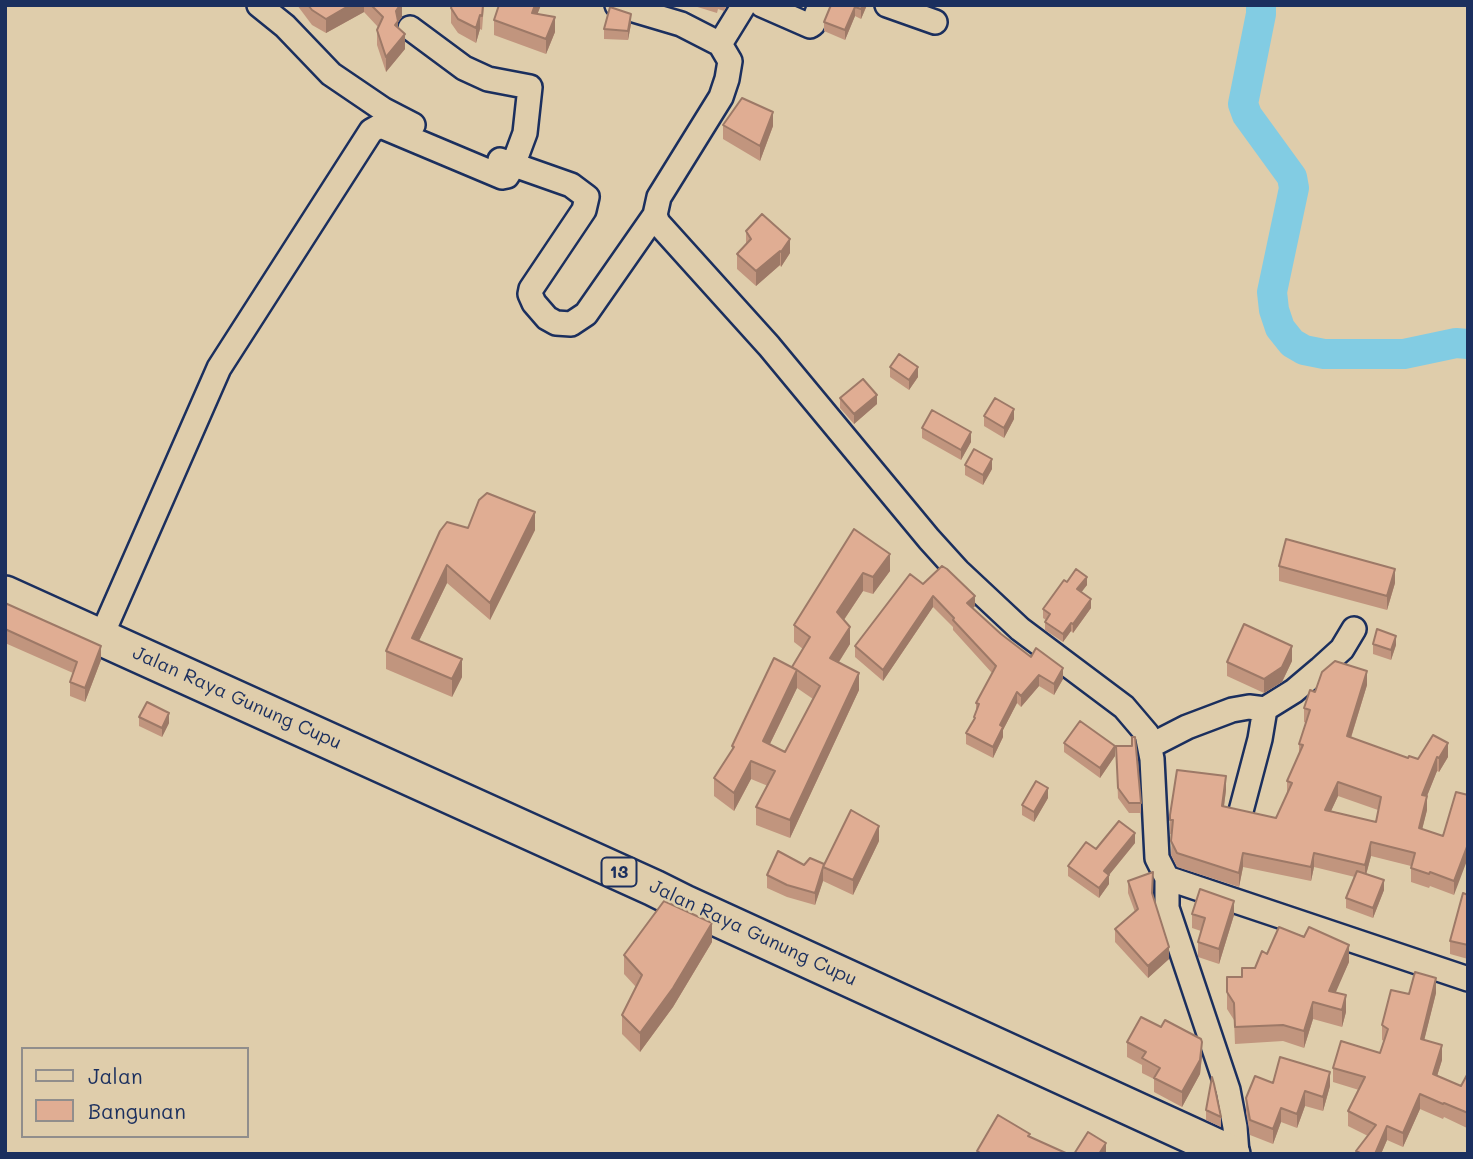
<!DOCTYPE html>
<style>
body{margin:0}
#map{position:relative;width:1473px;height:1159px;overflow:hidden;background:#dfcdab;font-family:Mali,sans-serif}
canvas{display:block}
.frame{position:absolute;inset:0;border:7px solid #1b2f5e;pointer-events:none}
.legend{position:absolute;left:21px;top:1047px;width:228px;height:91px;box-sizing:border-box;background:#dfcdab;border:2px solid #918e8c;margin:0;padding:9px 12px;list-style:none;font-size:21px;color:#1b2f5e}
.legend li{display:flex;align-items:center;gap:14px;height:35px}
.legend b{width:35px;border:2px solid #918e8c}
</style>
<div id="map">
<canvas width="1473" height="1159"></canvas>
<div class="frame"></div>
<ul class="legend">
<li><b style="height:9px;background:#dfcdab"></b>Jalan</li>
<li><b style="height:19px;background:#e0ad93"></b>Bangunan</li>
</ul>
</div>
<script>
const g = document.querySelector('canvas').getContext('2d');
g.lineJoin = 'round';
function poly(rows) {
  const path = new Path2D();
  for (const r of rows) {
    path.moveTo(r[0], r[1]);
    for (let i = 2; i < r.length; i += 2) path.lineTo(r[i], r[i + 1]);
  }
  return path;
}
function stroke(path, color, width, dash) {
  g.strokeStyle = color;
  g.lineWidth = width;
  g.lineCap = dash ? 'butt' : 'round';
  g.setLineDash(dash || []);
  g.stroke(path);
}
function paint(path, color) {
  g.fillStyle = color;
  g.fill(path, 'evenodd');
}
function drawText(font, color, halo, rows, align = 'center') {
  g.font = font + ' Mali,sans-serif';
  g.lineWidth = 5;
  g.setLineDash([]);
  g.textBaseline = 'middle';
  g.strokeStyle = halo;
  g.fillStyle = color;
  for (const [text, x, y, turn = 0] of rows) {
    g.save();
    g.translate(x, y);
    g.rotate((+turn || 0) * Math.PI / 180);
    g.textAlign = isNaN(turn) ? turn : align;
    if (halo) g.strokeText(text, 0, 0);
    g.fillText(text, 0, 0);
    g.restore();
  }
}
stroke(poly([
 [1261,5,1261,14,1243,104,1247,115,1292,177,1294,188,1272,292,1274,310,1280,328,1292,343,1304,350,1324,354,1404,354,1456,343,1468,344]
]), '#82cce3', 30);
const minor = poly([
 [259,5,285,26,331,74,384,110,413,125],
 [617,5,681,24,720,44,730,61,727,79,721,97,659,197,655,215,658,223,769,346,929,539,958,571,1020,629,1124,707,1147,734,1152,759,1157,858,1167,878,1167,908,1228,1090,1235,1127,1237,1154],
 [762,5,810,26,813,24,820,5],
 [887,5,935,22],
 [720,44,744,5],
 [500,160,571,185,587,197,584,210,531,289,530,294,534,303,547,318,556,323,571,324,586,314,655,215],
 [101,637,219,368,371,131,378,127,383,127,502,177,507,176,512,168,525,133,530,87,488,79,464,68,410,28],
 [1265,709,1294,691,1320,669,1342,649,1354,629],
 [1150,746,1187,727,1232,710,1249,707,1265,709,1260,739,1241,811],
 [1167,878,1468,979]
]);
const highway = poly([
 [5,594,654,888,684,903,1232,1154]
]);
stroke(minor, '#1b2f5e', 28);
stroke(highway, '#1b2f5e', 40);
stroke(minor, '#dfcdab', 23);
stroke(highway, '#dfcdab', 35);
paint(poly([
 [297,5,402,5,402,17,398,22,398,28,405,49,386,72,377,45,377,30,378,27,364,12,326,33,312,25],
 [484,5,482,30,480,29,476,43,458,33,451,23,451,8],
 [499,5,541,5,537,14,555,32,546,54,494,35,494,20],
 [691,5,727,5,724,11,718,9,717,13],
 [831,5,867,5,861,19,855,16,845,40,824,31,824,22],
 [631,24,628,40,604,39,604,29],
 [723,125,773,126,760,161,723,139],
 [746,231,790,253,781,267,780,265,756,286,737,269,737,254,746,244],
 [890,367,918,377,909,390,890,377],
 [840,398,877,404,854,424,840,408],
 [984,416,1014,419,1004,438,984,426],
 [922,428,971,442,961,460,922,438],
 [965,465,992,469,983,485,965,475],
 [468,528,535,530,490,620,447,583,419,641,462,677,452,697,386,669,386,651],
 [854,529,890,571,873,594,863,591,844,620,850,644,839,662,859,690,790,838,756,825,756,807,768,786,751,779,734,811,714,796,714,778,732,750,732,746,792,668,803,649,794,642,794,625],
 [797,688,813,699,785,752,770,744],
 [1279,566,1395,583,1387,610,1279,581],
 [1067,582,1087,585,1081,592,1091,608,1073,633,1071,631,1063,642,1045,630,1045,622,1046,620,1043,618,1043,609],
 [923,584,975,606,973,608,1001,634,1031,657,1063,679,1054,695,1039,686,1021,707,1017,703,1003,730,1003,737,993,758,966,744,966,733,974,721,974,717,976,711,976,703,992,673,953,630,953,627,933,607,883,681,855,657,855,646],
 [5,603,101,660,85,702,70,696,70,682,73,673,5,643],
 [1373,644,1396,645,1391,660,1373,654],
 [1292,661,1282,682,1264,693,1227,676,1227,662],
 [1367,685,1351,738,1408,758,1418,759,1433,735,1448,757,1439,772,1437,771,1427,796,1427,810,1422,829,1443,836,1456,792,1454,895,1430,886,1429,888,1411,882,1411,866,1371,856,1366,874,1384,890,1373,918,1346,908,1346,898,1355,877,1314,867,1311,881,1243,867,1239,887,1177,867,1171,855,1172,834,1170,834,1170,815,1226,790,1224,807,1276,818,1287,795,1287,781,1299,753,1299,744,1306,723,1304,722,1304,708,1315,692],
 [1338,796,1378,810,1376,822,1331,811],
 [139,717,169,723,162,737,139,726],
 [1064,743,1115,756,1100,778,1064,752],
 [1116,746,1141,803,1141,813,1129,813,1118,798],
 [1048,798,1034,822,1022,815,1022,805],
 [879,841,853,895,823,881,815,905,787,897,767,888,767,875,824,864],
 [1135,843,1109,875,1109,884,1099,898,1068,876,1068,866,1096,849],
 [1128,881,1152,895,1169,959,1148,978,1115,942,1115,929,1135,912,1128,893],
 [1468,895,1468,959,1450,954,1450,941],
 [1192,914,1234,915,1219,964,1198,957,1198,942,1201,931,1192,928],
 [712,942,673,1007,640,1052,622,1034,622,1015,636,987,624,974,624,955],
 [1267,954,1349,962,1335,992,1346,1012,1342,1027,1313,1019,1304,1048,1283,1041,1235,1044,1234,1020,1227,1009,1227,977,1242,977,1255,968],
 [1436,993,1424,1040,1442,1060,1437,1076,1461,1086,1468,1073,1467,1128,1444,1117,1443,1119,1420,1109,1403,1147,1387,1140,1381,1154,1356,1154,1356,1151,1368,1136,1348,1126,1348,1111,1359,1090,1333,1082,1333,1068,1380,1053,1384,1041,1382,1040,1382,1025,1409,994],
 [1127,1042,1202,1056,1200,1074,1182,1107,1154,1092,1154,1079,1142,1073,1142,1065,1127,1057],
 [1273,1083,1330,1086,1323,1111,1305,1106,1297,1128,1281,1122,1273,1144,1250,1135,1246,1112,1246,1098],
 [1206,1110,1221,1117,1221,1127,1206,1120]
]), '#c1957e');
paint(poly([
 [350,5,364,5,364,12,326,33,326,19],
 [400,5,402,5,402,17,398,22,398,35,395,25,396,11],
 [535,5,541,5,532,28,532,13],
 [863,5,867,5,861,19,861,9],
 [855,7,855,16,845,40,845,30],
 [631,14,631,24,628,40,628,31],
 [480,15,480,29,476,43,476,28],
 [555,17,555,32,546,54,546,39],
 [405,34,405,49,386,72,386,57],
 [773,112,773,126,760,161,760,146],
 [790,239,790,253,781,267,781,252],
 [780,251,780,265,756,286,756,271],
 [918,367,918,377,909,390,909,380],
 [877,395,877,404,854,424,854,414],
 [1014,409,1014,419,1004,438,1004,428],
 [971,432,971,442,961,460,961,450],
 [992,459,992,469,983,485,983,475],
 [535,512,535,530,490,620,490,603],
 [890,554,890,571,873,594,873,577],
 [447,565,447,583,412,655,412,638],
 [1395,569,1395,583,1387,610,1387,596],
 [863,573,863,591,837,630,837,612],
 [1087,577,1087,585,1077,598,1077,589],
 [933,596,933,607,883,681,883,670],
 [975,596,975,606,967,614,967,603],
 [1091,599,1091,608,1073,633,1073,624],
 [1071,623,1071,631,1063,642,1063,634],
 [850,627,850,644,830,676,830,658],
 [1396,636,1396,645,1391,660,1391,650],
 [101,646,101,660,85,702,85,688],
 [1292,646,1292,661,1282,682,1264,693,1264,679],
 [462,659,462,677,452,697,452,679],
 [1063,668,1063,679,1054,695,1054,684],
 [797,670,797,688,763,758,763,741],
 [1367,671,1367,685,1347,750,1347,736],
 [859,673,859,690,790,838,790,820],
 [1039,675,1039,686,1021,707,1021,696],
 [1017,692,1017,703,1003,730,1003,737,993,758,993,747,1000,725],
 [169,713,169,723,162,737,162,728],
 [1448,743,1448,757,1439,772,1439,758],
 [1115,746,1115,756,1100,778,1100,768],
 [1437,757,1437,771,1427,796,1427,810,1419,842,1422,795],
 [751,761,751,779,734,811,734,793],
 [1226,776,1226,790,1222,820,1222,806],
 [1338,782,1338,796,1325,824,1325,810],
 [1048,788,1048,798,1034,822,1034,812],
 [879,826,879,841,853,895,853,880],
 [1135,833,1135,843,1109,875,1109,884,1099,898,1099,888,1104,871],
 [1371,842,1371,856,1365,879,1365,865],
 [1468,844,1468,858,1454,895,1454,881],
 [1243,853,1243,867,1239,887,1239,873],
 [1314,853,1314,867,1311,881,1311,867],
 [823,869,823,881,815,905,815,893],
 [1384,880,1384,890,1373,918,1373,908],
 [1234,901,1234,915,1219,964,1219,949],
 [712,923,712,942,673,1007,640,1052,640,1033],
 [1349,945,1349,962,1329,1008,1329,991],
 [1169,947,1169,959,1148,978,1148,966],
 [1436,978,1436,993,1421,1053,1421,1039],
 [1346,995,1346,1012,1342,1027,1342,1010],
 [1313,1002,1313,1019,1304,1048,1304,1031],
 [1202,1042,1202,1056,1200,1074,1182,1107,1182,1092],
 [1442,1045,1442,1060,1433,1089,1433,1074],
 [1330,1072,1330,1086,1323,1111,1323,1097],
 [1305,1091,1305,1106,1297,1128,1297,1114],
 [1420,1094,1420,1109,1403,1147,1403,1133],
 [1281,1108,1281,1122,1273,1144,1273,1129],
 [1387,1126,1387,1140,1381,1154,1375,1154],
 [1106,1143,1106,1154,1099,1154]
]), '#9d7967');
const building = poly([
 [308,5,350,5,326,19,312,10,308,5],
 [371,5,400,5,396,11,398,21,395,25,405,34,386,57,377,30,383,17,371,5],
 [452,5,483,5,482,16,480,15,476,28,458,19,451,8,452,5],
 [499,5,535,5,532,13,555,17,546,39,494,20,499,5],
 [831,5,863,5,861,9,855,7,845,30,824,22,831,5],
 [610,7,631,14,628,31,604,29,610,7],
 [742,98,773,112,760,146,723,125,742,98],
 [762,214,790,239,781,252,780,251,756,271,737,254,751,239,746,231,762,214],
 [899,354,918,367,909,380,890,367,899,354],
 [863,379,877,395,854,414,840,398,863,379],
 [995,398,1014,409,1004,428,984,416,995,398],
 [932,410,971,432,961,450,922,428,932,410],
 [974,449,992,459,983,475,965,465,974,449],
 [487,493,535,512,490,603,447,565,412,638,462,659,452,679,386,651,440,531,447,522,468,528,479,500,487,493],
 [854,529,890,554,873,577,863,573,837,612,850,627,830,658,859,673,790,820,756,807,775,771,751,761,734,793,714,778,734,747,732,746,774,658,797,670,792,667,810,637,794,625,854,529],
 [797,670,820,686,785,752,763,741,797,670],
 [1286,539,1395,569,1387,596,1279,566,1286,539],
 [942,566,947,569,975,596,967,603,1001,634,1031,657,1036,648,1063,668,1054,684,1039,675,1021,696,1017,692,1000,725,1003,727,993,747,966,733,975,718,974,717,979,704,976,703,996,666,953,620,954,618,933,596,883,670,855,646,910,574,923,584,942,566],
 [1076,569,1087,577,1077,589,1091,599,1073,624,1071,623,1063,634,1045,622,1050,614,1043,609,1064,580,1067,582,1076,569],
 [5,603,101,646,85,688,70,682,77,662,5,629,5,603],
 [1244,624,1292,646,1282,667,1264,679,1227,662,1244,624],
 [1377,629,1396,636,1391,650,1373,644,1377,629],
 [1335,661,1367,671,1347,736,1408,758,1409,756,1418,759,1433,735,1448,743,1439,758,1437,757,1422,795,1427,796,1419,828,1443,836,1456,792,1468,795,1468,844,1454,881,1430,872,1429,874,1411,868,1415,853,1371,842,1365,865,1314,853,1311,867,1243,853,1239,873,1177,853,1171,841,1173,820,1170,820,1170,815,1177,770,1226,776,1222,806,1276,818,1292,783,1287,781,1303,745,1299,744,1310,710,1304,708,1310,690,1315,692,1322,672,1335,661],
 [1338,782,1381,797,1376,822,1325,810,1338,782],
 [147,702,169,713,162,728,139,717,147,702],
 [1080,721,1115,746,1100,768,1064,743,1080,721],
 [1132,737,1135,737,1141,803,1129,803,1118,788,1116,746,1132,746,1132,737],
 [1036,781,1048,788,1034,812,1022,805,1036,781],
 [851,810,879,826,853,880,823,867,851,810],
 [1119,821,1135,833,1104,871,1109,875,1099,888,1068,866,1086,842,1096,849,1119,821],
 [778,851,804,865,810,858,824,864,815,893,787,885,767,875,778,851],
 [1357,871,1384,880,1373,908,1346,898,1357,871],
 [1153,872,1152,893,1169,947,1148,966,1115,929,1138,909,1128,881,1153,872],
 [1200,889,1234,901,1219,949,1198,942,1205,918,1192,914,1200,889],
 [1463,893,1468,895,1468,945,1450,941,1463,893],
 [664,901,712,923,673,988,640,1033,622,1015,642,975,624,955,664,901],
 [1279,927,1304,937,1309,927,1349,945,1329,991,1346,995,1342,1010,1313,1002,1304,1031,1283,1025,1235,1027,1234,1003,1227,992,1227,977,1242,977,1242,968,1255,968,1262,951,1267,954,1279,927],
 [1415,972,1436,978,1421,1039,1442,1045,1433,1074,1461,1086,1468,1073,1468,1113,1444,1103,1443,1104,1420,1094,1403,1133,1387,1126,1375,1154,1362,1154,1356,1151,1376,1125,1348,1111,1365,1077,1333,1068,1341,1041,1380,1053,1388,1029,1382,1025,1391,990,1409,994,1415,972],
 [1141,1017,1161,1027,1165,1020,1201,1039,1202,1042,1200,1060,1182,1092,1154,1078,1160,1068,1142,1058,1146,1052,1127,1042,1141,1017],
 [1280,1057,1330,1072,1323,1097,1305,1091,1297,1114,1281,1108,1273,1129,1250,1120,1246,1098,1255,1076,1273,1083,1280,1057],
 [1212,1077,1214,1084,1221,1117,1206,1110,1212,1077],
 [998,1115,1030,1134,1028,1136,1068,1154,982,1154,977,1151,998,1115],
 [1088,1132,1106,1143,1099,1154,1074,1154,1088,1132]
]);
paint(building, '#e0ad93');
stroke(building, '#9d7967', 2);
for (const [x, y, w] of [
 [619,872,35]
]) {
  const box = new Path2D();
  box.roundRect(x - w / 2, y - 14.5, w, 29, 5);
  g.fillStyle = '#dfcdab';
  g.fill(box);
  stroke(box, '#1b2f5e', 2);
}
drawText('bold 18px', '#1b2f5e', null, [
 ["13",619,872]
]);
drawText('19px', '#1b2f5e', '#dfcdab', [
 ["Jalan Raya Gunung Cupu",237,698,24],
 ["Jalan Raya Gunung Cupu",753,933,25]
]);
</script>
